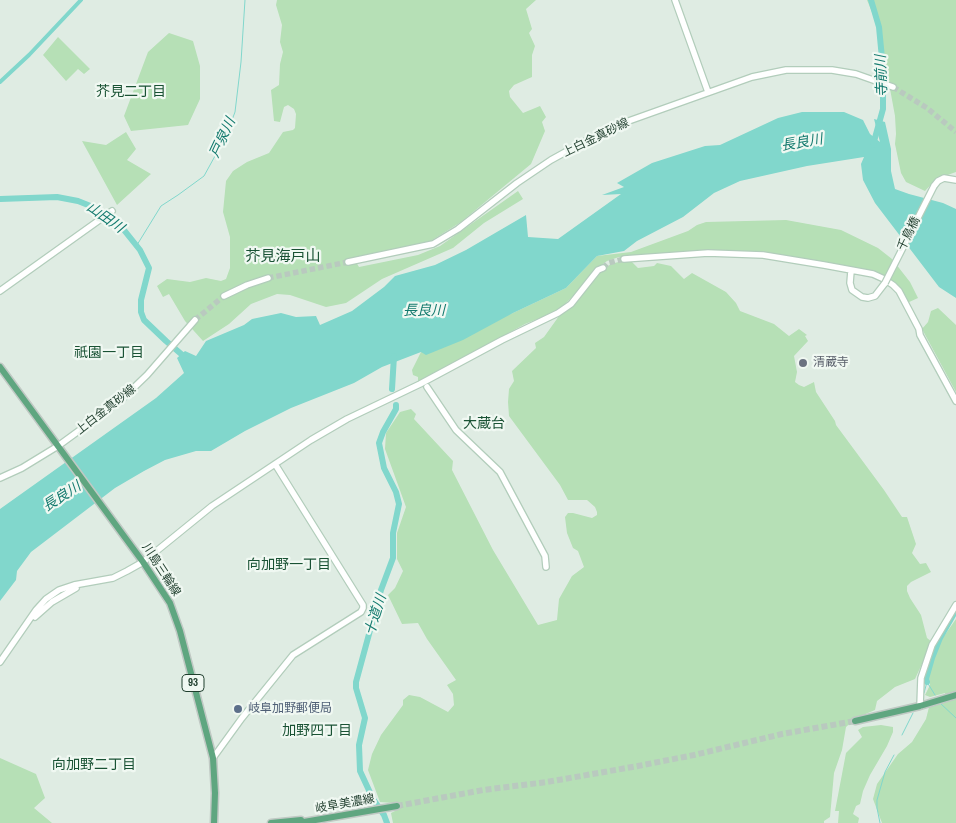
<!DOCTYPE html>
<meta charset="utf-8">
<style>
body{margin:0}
canvas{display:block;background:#dfece3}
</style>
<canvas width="956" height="823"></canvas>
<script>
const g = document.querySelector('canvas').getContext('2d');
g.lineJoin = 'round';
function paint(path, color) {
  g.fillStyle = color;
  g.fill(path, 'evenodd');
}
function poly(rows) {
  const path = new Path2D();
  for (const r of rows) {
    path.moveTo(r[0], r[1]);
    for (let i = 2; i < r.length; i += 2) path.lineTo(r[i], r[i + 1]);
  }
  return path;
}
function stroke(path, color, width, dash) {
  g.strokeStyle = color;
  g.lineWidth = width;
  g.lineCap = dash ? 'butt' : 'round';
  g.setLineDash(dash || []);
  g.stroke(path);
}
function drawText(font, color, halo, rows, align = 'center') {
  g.font = font + ' "Archivo Narrow","Noto Sans JP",sans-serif';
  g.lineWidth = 4.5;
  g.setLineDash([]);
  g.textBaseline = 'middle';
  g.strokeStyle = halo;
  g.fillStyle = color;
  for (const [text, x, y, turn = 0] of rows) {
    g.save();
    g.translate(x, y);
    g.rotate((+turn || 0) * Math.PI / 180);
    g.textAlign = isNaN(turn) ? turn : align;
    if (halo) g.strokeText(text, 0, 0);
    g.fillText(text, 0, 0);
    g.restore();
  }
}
paint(poly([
 [277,0,536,0,526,9,532,29,529,33,535,46,532,55,532,77,514,85,509,91,510,97,523,113,540,106,546,117,542,122,545,131,531,164,461,222,429,242,385,252,356,262,359,267,418,255,440,246,518,191,523,199,484,223,453,248,382,279,346,303,326,307,290,295,277,294,251,304,229,324,203,341,185,321,169,294,163,297,157,286,167,279,190,282,206,278,221,281,226,279,230,268,230,237,223,212,226,181,233,171,247,162,269,153,283,132,293,130,295,128,296,114,294,109,288,105,284,107,280,122,274,121,271,90,279,85,280,64,283,52,280,42,282,25,276,5],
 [867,0,956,0,956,172,936,179,925,191,906,182,901,173,895,144,896,134,895,116,879,29],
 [169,33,193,41,200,66,200,99,188,125,131,131,124,116,148,52],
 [58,37,90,69,84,74,78,69,66,81,43,55],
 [126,132,136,149,127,160,151,174,117,205,82,141,106,145],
 [786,220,841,230,878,248,892,259,910,282,918,298,907,303,878,274,860,269,782,255,740,251,619,257,607,261,594,271,577,292,563,306,550,314,525,324,418,382,418,377,413,375,412,370,421,352,513,313,566,288,597,256,631,252,688,231,697,225,706,222],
 [622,261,632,262,638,268,654,266,657,263,671,266,684,279,692,273,726,292,736,303,740,311,774,324,789,336,799,329,807,335,805,336,808,341,794,356,797,372,795,382,799,385,804,387,814,382,816,392,835,421,836,425,884,490,902,517,907,517,916,544,912,553,920,564,926,563,931,572,911,582,907,586,907,591,910,598,921,615,927,638,932,642,915,679,895,687,877,701,875,710,856,718,846,727,842,750,834,773,830,817,824,821,824,823,393,823,391,813,395,811,393,803,380,802,368,770,372,754,381,735,403,705,403,700,409,695,420,697,448,712,454,705,453,694,447,685,456,680,427,639,418,623,402,624,388,595,395,588,403,571,397,559,397,533,406,507,385,449,386,433,400,412,411,409,416,414,414,419,453,461,452,470,493,550,538,625,557,620,559,599,572,576,584,567,578,551,573,548,567,533,565,517,568,513,573,513,592,518,597,515,597,512,595,507,587,500,568,500,560,485,509,416,508,402,509,389,514,381,512,371,536,348,535,343,544,337,559,316,573,306,582,292,601,271,611,264],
 [938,308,956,325,956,392,922,329,928,322,931,311],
 [956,619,956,823,882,823,873,799,877,784,898,754,912,742,926,719,929,707,948,701,945,693,930,697,925,695,930,685,929,678,933,657,942,639],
 [881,725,893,727,893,732,887,746,870,775,863,791,860,804,856,806,853,814,859,818,858,823,838,823,839,811,835,811,846,753,862,737,858,730,863,727],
 [0,758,36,774,45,798,34,808,52,823,0,823]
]), '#b6e0b6');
paint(poly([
 [802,112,844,112,863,120,870,134,880,142,874,119,885,122,891,149,891,171,895,189,909,194,943,203,956,209,956,298,939,287,875,203,863,180,861,164,864,157,807,166,740,181,714,193,683,217,637,241,624,251,597,256,566,288,513,313,463,340,426,355,421,352,382,367,354,383,291,408,245,431,211,451,196,451,165,460,144,471,115,488,31,552,17,571,16,580,0,601,0,509,156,398,184,373,177,358,185,351,196,356,206,341,244,325,252,319,281,313,296,317,316,316,320,325,352,311,384,287,395,276,435,265,466,250,526,215,528,237,558,239,621,194,602,195,624,187,617,183,652,163,705,146,720,145,778,118]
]), '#81d7cc');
stroke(poly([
 [137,245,161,206,178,195,204,176,226,136,235,112,241,62,245,0],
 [927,682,935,695],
 [924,693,927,682],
 [940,703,956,718],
 [902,735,913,713],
 [880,823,877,808,877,800,885,772,894,755]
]), '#81d7cc', 1);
stroke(poly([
 [0,82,29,55,81,0]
]), '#81d7cc', 4);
stroke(poly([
 [871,0,879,27,883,69,883,109,873,145],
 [0,199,57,197,78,201,93,207,124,230,140,250,149,268,141,300,141,312,144,320,166,341,187,359],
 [392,389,394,356],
 [927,682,926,679,932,658,940,638,956,610],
 [387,823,384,815,373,799,360,771,359,745,365,718,356,688,356,682,381,590,393,558,393,533,399,504,396,492,384,468,379,443,383,432,396,409,396,405]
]), '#81d7cc', 6);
stroke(poly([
 [893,87,927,108,956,132],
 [603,268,608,263,624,259],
 [268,278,348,262],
 [195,320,224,296]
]), '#b9c9bf', 5.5, [5.5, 3]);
stroke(poly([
 [397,806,483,790,547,782,638,766,694,755,782,734,855,721]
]), '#b9c9bf', 6, [6, 3]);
const secondary = poly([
 [675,0,708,92],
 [934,186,938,181,944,178,956,180],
 [624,259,708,253,763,255,824,265,873,274,884,279,893,285,899,291,919,329,920,335,956,401],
 [348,262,433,244,458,229,517,183,551,160,609,128,752,77,786,70,832,70,856,74,893,87],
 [851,271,850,283,852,290,862,297,868,298,875,296,885,283],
 [0,291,112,211],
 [224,296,247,285,268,278],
 [427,387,456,430,500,472,545,556,546,567],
 [0,478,22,468,58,446,121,400,147,375,195,320],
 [35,617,52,602,76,588],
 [0,662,36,610,46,599,59,590,74,585,113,578,127,571,143,562,212,506,311,440,347,419,420,384,502,340,558,313,571,304,598,270,603,268],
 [920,706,921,678,932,645,956,605],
 [213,758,242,718,293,655,361,612,363,608,363,605,275,464]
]);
const primary = poly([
 [0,367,143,562,170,603,180,631,213,758,215,793,214,823],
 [855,721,920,706,956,695],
 [271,823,301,820],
 [298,823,397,806]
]);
stroke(secondary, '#b2cdbb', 8);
stroke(primary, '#c0c9c4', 9);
stroke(secondary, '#fff', 5.5);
stroke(primary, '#5fa680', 6);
const secondaryBridge = poly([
 [885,283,934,186]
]);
stroke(secondaryBridge, '#b2cdbb', 8, []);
stroke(secondaryBridge, '#fff', 5.5);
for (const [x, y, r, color] of [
 [803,363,5,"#6b7280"],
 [238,709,5,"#5c6f8a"]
]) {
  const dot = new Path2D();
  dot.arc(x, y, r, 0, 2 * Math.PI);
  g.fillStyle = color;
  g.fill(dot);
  stroke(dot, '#f0f8f2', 2);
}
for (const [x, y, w] of [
 [193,683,22]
]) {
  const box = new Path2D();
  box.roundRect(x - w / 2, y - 8.5, w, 17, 4);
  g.fillStyle = '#f0f8f2';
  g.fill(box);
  stroke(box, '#1f3e2d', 1);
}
drawText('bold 11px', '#1f3e2d', null, [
 ["93",193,683]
]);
drawText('12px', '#1f3e2d', '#f0f8f2', [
 ["上白金真砂線",596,138,-26],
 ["千鳥橋",909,234,-64],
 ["上白金真砂線",106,410,-38],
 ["川島三輪線",161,570,57],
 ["岐阜美濃線",345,804,-10]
]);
drawText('12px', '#5b616d', '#f0f8f2', [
 ["清蔵寺",813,363]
], 'left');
drawText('12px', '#4e5e75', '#f0f8f2', [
 ["岐阜加野郵便局",248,709]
], 'left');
drawText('italic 14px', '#137a6e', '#f0f8f2', [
 ["寺前川",882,76,-92],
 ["戸泉川",223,138,-65],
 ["長良川",802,143,-10],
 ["山田川",105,218,35],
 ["長良川",424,311],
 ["長良川",62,497,-33],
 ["十道川",376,615,-73]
]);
drawText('14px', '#195234', '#f0f8f2', [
 ["芥見二丁目",131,92],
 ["祇園一丁目",109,353],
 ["大蔵台",484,424],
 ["向加野一丁目",289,565],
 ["加野四丁目",317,731],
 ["向加野二丁目",94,765]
]);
drawText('15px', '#195234', '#f0f8f2', [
 ["芥見海戸山",283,257]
]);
</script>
